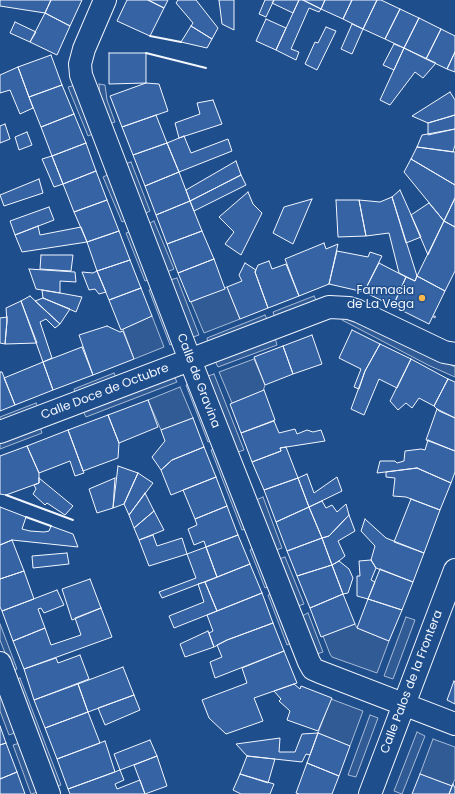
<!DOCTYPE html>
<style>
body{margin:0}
canvas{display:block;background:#1f4e8c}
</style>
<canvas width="455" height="794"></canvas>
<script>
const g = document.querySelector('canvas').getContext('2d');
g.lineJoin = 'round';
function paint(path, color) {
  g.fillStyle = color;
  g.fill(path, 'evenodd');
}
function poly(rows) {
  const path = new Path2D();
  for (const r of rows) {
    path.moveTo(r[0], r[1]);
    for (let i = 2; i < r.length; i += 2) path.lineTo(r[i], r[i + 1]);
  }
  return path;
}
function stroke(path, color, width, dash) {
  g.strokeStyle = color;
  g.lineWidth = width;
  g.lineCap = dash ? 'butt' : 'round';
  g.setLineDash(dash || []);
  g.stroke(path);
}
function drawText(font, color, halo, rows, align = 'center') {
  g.font = font + ' Poppins,sans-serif';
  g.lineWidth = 3;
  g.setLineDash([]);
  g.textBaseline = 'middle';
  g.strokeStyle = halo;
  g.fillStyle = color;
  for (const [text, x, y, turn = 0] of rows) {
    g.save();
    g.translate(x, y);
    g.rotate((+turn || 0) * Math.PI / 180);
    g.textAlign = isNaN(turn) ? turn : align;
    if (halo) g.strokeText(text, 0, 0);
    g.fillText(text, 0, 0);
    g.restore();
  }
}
const built = poly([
 [99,84,105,85,107,100,115,122,109,124,100,97,99,84],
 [76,85,95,133,88,136,68,87,76,85],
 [131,162,150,211,144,214,125,164,131,162],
 [110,174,128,219,122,222,103,177,110,174],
 [154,221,174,269,167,272,148,224,154,221],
 [132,231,151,278,145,281,126,233,132,231],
 [177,278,199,335,193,337,170,280,177,278],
 [227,287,240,319,204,333,191,302,227,287],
 [155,288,176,342,170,345,149,290,155,288],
 [314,296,317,302,275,318,273,312,314,296],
 [265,315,268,321,208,344,207,338,265,315],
 [152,316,164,347,134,359,123,329,152,316],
 [344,317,358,319,455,367,455,377,430,366,342,320,344,317],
 [275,338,277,345,218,367,215,361,275,338],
 [254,359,265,385,263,391,232,403,219,372,254,359],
 [114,373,117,379,76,395,74,389,114,373],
 [214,374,244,450,238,452,208,376,214,374],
 [174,376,177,382,86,417,83,411,174,376],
 [192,383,214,440,208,442,186,385,192,383],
 [180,387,193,418,161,430,148,400,180,387],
 [36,403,39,409,0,424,0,417,36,403],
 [40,427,42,433,0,449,0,443,40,427],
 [217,448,249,528,242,530,211,450,217,448],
 [263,497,282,548,276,550,256,500,263,497],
 [256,547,271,586,265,588,250,550,256,547],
 [285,557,304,604,298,606,279,559,285,557],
 [274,593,293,642,287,645,268,595,274,593],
 [308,613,323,652,317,654,302,616,308,613],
 [406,617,415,620,393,679,384,676,406,617],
 [0,624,17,669,12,671,0,640,0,624],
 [355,624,357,628,389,641,377,673,332,657,330,654,323,636,355,624],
 [20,678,61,785,56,787,15,680,20,678],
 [0,689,17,732,9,735,0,711,0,689],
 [331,699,363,711,350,746,318,733,331,699],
 [370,715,378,718,356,777,348,775,370,715],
 [417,732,425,736,402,794,394,791,417,732],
 [433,739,455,747,455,779,452,786,420,774,433,739],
 [20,743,38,792,31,794,13,745,20,743]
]);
paint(built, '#305b95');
stroke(built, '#a8bbd7', 1);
const building = poly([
 [0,0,51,0,45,13,0,6,0,0],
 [51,0,82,0,70,26,45,13,51,0],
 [127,0,148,0,164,8,150,36,117,21,127,0],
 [148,0,168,0,164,8,148,0],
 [178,0,196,0,218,28,212,39,191,26,193,23,176,3,178,0],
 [219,0,234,0,234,30,222,24,219,0],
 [265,0,274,0,266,17,259,14,265,0],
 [274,0,299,0,293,13,272,3,274,0],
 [299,0,303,0,321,9,319,12,309,8,291,49,299,52,296,60,276,50,299,0],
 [303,0,325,0,321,9,303,0],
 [325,0,352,0,343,19,321,9,325,0],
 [352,0,377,0,363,29,343,19,352,0],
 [377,0,381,0,400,9,385,39,363,29,377,0],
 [400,9,419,18,404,48,385,39,400,9],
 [45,13,70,26,57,55,30,42,45,13],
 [419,18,441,29,426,59,404,48,419,18],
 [266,19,286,28,276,50,256,41,266,19],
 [15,22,36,32,30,42,10,33,15,22],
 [352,24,363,29,352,54,341,49,352,24],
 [191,26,212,39,207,48,181,42,191,26],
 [326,27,336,31,317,70,305,64,315,42,318,43,326,27],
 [441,29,455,36,455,52,447,69,426,59,441,29],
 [394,44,404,48,394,70,383,65,394,44],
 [404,48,436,63,423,78,415,72,390,105,380,100,404,48],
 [455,52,455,72,447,69,455,52],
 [109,53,146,53,146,83,109,84,109,53],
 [51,55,62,85,29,97,18,67,51,55],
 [18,67,33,108,20,114,10,90,0,93,0,75,18,67],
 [146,83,159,84,168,111,122,127,110,96,146,83],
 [62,85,74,114,41,127,29,97,62,85],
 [450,92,455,100,455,115,428,123,412,116,450,92],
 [213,100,222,124,179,138,175,123,200,114,197,103,213,100],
 [74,114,86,143,52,156,41,127,74,114],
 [156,115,167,143,133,155,122,127,156,115],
 [455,115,455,129,428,135,428,123,455,115],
 [5,124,10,139,0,143,0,126,5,124],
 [455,129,455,145,453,152,417,147,422,135,455,129],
 [27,132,32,145,19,150,15,137,27,132],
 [184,136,191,153,228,139,232,151,179,172,167,143,184,136],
 [86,143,96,171,63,184,52,156,86,143],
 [167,143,179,172,145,186,133,155,167,143],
 [417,147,455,152,455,185,411,159,417,147],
 [52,156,63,184,54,187,42,159,52,156],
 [411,159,455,185,455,198,444,221,404,172,411,159],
 [236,161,241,175,190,201,186,190,236,161],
 [96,171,107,200,74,212,63,184,96,171],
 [179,172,190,201,156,215,145,186,179,172],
 [241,175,246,185,194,211,190,201,241,175],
 [39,179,43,193,4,206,0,195,39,179],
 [400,190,421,237,406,243,392,197,400,190],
 [248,192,253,204,262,213,241,255,225,244,234,232,219,217,248,192],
 [392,197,417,276,415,281,399,273,389,233,366,236,359,200,380,202,392,197],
 [455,198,455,227,444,221,455,198],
 [312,199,293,244,273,233,284,207,312,199],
 [107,200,119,231,87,242,74,212,107,200],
 [336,200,359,200,366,236,338,237,336,200],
 [190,201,202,231,167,244,156,215,190,201],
 [429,203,444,221,428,255,411,215,429,203],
 [49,207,54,220,15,235,10,221,49,207],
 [444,221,455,227,455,271,445,291,417,276,444,221],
 [38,226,40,235,81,227,87,242,22,252,15,235,38,226],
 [119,231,130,260,97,271,87,242,119,231],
 [202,231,214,259,178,273,167,244,202,231],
 [324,243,326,249,338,244,329,284,299,296,285,259,324,243],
 [337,251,368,257,370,252,382,256,364,292,329,284,337,251],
 [41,255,73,255,71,271,40,269,41,255],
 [214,259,225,289,190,302,178,273,214,259],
 [130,260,141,288,109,300,97,271,130,260],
 [269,261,272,269,286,264,299,296,268,308,255,272,258,265,269,261],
 [245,263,256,270,255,272,268,308,240,319,227,287,242,281,239,275,245,263],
 [379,263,406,277,393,306,364,292,379,263],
 [29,269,75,272,76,282,60,281,60,293,36,289,29,269],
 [97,271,106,292,99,294,95,289,89,290,82,272,93,273,97,271],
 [417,276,445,291,429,324,393,306,406,277,415,281,417,276],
 [141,288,152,316,121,330,109,300,141,288],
 [42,290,60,293,82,297,76,312,43,298,42,290],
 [30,296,60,324,55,328,46,319,40,322,52,358,43,362,21,301,30,296],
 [43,298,70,309,60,324,35,301,43,298],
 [21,301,37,343,5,344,7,321,6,308,21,301],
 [7,317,7,321,5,344,0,343,0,318,7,317],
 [107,326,120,332,123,331,134,359,93,375,79,335,107,326],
 [352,330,380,344,365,371,359,389,354,387,361,369,339,358,352,330],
 [312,335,322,364,293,374,283,346,312,335],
 [380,344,411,359,397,388,379,379,364,415,351,409,365,371,380,344],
 [283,346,293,374,265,385,254,357,283,346],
 [82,347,93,375,53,390,43,362,82,347],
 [411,359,448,379,434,406,419,398,412,408,406,403,398,410,390,401,411,359],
 [43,362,53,390,15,405,4,378,43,362],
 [0,372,2,372,15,405,0,411,0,372],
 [448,379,455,382,455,418,439,411,434,406,448,379],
 [264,390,275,420,241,433,230,404,264,390],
 [148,400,158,427,119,443,108,415,148,400],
 [437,409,455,418,455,451,426,440,437,409],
 [108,415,119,443,118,458,83,471,68,430,108,415],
 [193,418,204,447,172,460,161,470,152,457,165,441,161,430,193,418],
 [274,421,279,433,295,429,297,434,307,430,313,432,321,430,325,441,280,448,281,451,252,462,241,433,274,421],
 [68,430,84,473,75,476,70,461,39,473,27,446,68,430],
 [428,440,455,451,455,472,451,483,417,468,377,473,380,461,395,461,397,463,404,461,405,451,421,449,425,450,428,440],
 [27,446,39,473,39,483,6,495,0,494,0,456,27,446],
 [204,447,216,477,171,495,161,470,172,460,204,447],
 [286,447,298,478,264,490,252,462,281,451,280,448,286,447],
 [118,466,138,473,124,504,113,508,118,466],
 [417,468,451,483,440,510,406,497,393,496,395,478,386,477,386,472,417,468],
 [138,473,153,483,129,515,124,504,138,473],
 [307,474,314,493,337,477,342,491,309,507,298,478,307,474],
 [216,477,227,506,195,519,183,490,216,477],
 [39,478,73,506,65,515,47,503,45,505,33,494,36,489,34,485,39,483,39,478],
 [115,478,113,508,97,513,89,489,115,478],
 [298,478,309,507,276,522,264,490,298,478],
 [145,493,154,511,134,528,129,515,145,493],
 [411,499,440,510,424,553,394,542,411,499],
 [322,501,326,508,332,505,337,512,346,504,349,515,329,536,322,538,309,507,322,501],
 [227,506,238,535,206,547,204,541,194,545,188,529,197,525,195,519,227,506],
 [0,507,26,517,22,529,30,531,44,532,49,531,51,526,73,534,78,547,12,540,0,545,0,507],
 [309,507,322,538,287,551,276,522,309,507],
 [154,511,164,530,139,540,134,528,154,511],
 [349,515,355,531,338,541,345,556,339,561,332,565,322,538,329,536,349,515],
 [365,519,386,538,424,553,413,582,376,568,371,560,375,546,361,531,365,519],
 [153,535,157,546,182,538,187,554,149,566,139,540,153,535],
 [238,535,250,564,217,577,206,547,238,535],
 [322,538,332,565,297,576,287,551,322,538],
 [12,540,24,571,0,579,0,545,12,540],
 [206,547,217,577,162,598,159,592,196,578,187,554,206,547],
 [67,553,69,564,33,568,32,556,67,553],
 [371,560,376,568,371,580,375,582,368,599,357,596,357,576,360,576,359,561,371,560],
 [339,561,349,569,353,578,348,593,343,594,332,565,339,561],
 [250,564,262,593,217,611,205,582,250,564],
 [332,565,343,594,310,608,297,576,332,565],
 [380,569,413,582,402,610,368,599,380,569],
 [24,571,34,599,2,611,0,607,0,579,24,571],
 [90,579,101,608,72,620,62,589,90,579],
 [205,582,217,611,174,628,169,616,204,602,198,584,205,582],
 [57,590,64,605,44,613,41,608,38,609,45,628,13,641,2,611,57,590],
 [262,593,273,623,227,640,214,647,209,633,213,631,207,615,262,593],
 [343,594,355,624,321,637,310,608,343,594],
 [368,599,402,610,389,641,357,628,368,599],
 [101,608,112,637,24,669,13,641,45,628,51,645,81,635,75,618,101,608],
 [273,623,284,651,215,678,210,662,222,657,217,645,227,640,273,623],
 [208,631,214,647,185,657,180,644,208,631],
 [284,651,297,683,254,698,263,721,226,734,209,718,202,700,247,683,242,668,284,651],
 [80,655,89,679,34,700,24,669,56,658,58,663,80,655],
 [123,667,134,695,88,712,78,684,123,667],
 [454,681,455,682,455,704,447,700,454,681],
 [78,684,88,712,45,728,34,700,78,684],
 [294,684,300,689,301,686,332,698,318,731,287,720,290,711,279,701,281,699,274,691,294,684],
 [134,695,140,710,105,725,98,708,134,695],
 [88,712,100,743,57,759,45,728,88,712],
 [0,726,6,743,0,745,0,726],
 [318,733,310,755,306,754,302,762,247,756,236,744,280,738,279,752,295,752,302,734,318,733],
 [318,733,350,746,339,776,307,763,318,733],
 [150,740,157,756,120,770,114,754,150,740],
 [105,741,115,772,68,789,57,759,105,741],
 [6,743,17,772,0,779,0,745,6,743],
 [157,756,167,786,145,794,134,765,157,756],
 [247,756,275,759,268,783,240,774,247,756],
 [307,763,339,776,332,794,299,794,296,793,307,763],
 [120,770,124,780,115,784,117,789,140,780,145,794,70,794,68,789,120,770],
 [17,772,25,794,0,794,0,779,17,772],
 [240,774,274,784,270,794,241,794,233,790,240,774],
 [420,774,452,786,449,794,412,794,420,774],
 [453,784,455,788,455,794,449,794,453,784]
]);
paint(building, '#3563a3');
stroke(building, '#f2f6ff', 1);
const minor = poly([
 [105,0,84,49,80,64,81,75,190,360,309,662,313,669,320,672,455,724],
 [0,432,329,307,349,308,358,311,444,352,455,354],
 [0,663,49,794],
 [370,794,455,570]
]);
stroke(minor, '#f2f6ff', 24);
stroke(poly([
 [433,316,437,318]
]), '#b3c4dc', 2.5, [3, 2]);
stroke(minor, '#1f4e8c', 22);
stroke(poly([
 [150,36,181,42],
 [146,53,206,68],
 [6,495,73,520],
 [26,517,51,526]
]), '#f2f6ff', 2);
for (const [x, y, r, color] of [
 [422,298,4,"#ffb74d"]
]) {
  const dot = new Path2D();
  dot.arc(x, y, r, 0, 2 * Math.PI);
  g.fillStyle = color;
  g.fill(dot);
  stroke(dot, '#1f4e8c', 1.5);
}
drawText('12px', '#f2f6ff', '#1f4e8c', [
 ["Farmacia",414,291],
 ["de La Vega",414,305]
], 'right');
drawText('12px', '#f2f6ff', '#1f4e8c', [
 ["Calle de Gravina",198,381,69],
 ["Calle Doce de Octubre",105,392,-21],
 ["Calle Palos de la Frontera",412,682,-69]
]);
</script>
